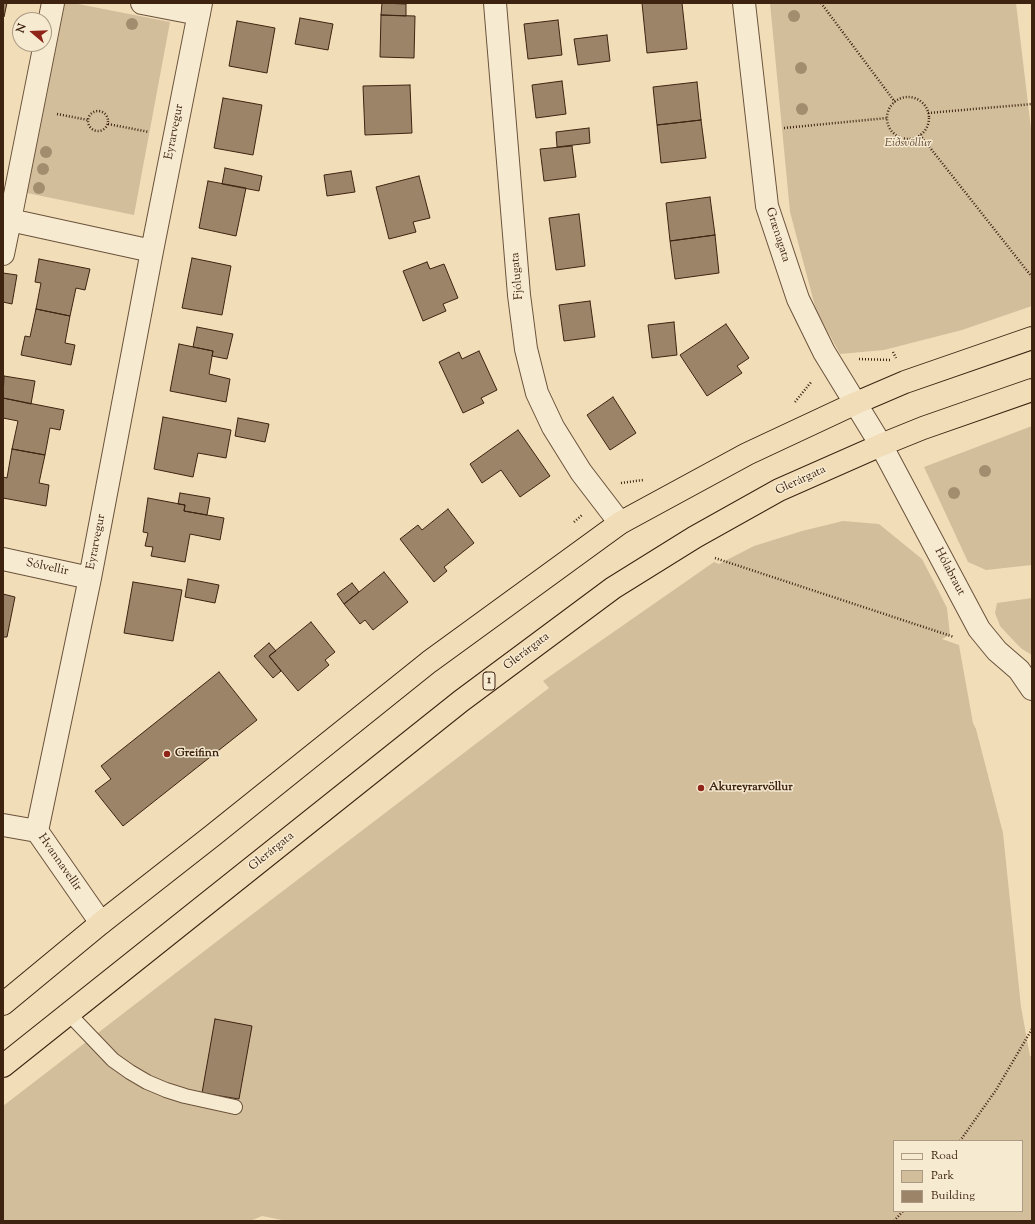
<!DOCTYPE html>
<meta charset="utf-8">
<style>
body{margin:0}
#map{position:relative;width:1035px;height:1224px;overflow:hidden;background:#f1deb8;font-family:"Sorts Mill Goudy",serif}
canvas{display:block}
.frame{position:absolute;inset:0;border:4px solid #3e2311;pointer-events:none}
.legend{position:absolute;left:893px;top:1140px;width:130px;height:72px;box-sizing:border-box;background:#f6ead1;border:1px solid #ac9a84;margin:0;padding:5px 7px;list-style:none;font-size:12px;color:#3e2311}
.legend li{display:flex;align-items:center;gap:8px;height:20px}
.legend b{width:20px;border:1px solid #ac9a84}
.north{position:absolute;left:12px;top:12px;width:40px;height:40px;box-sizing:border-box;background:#f6ead1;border:1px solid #ac9a84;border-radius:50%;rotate:289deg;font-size:11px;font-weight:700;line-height:16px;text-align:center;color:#3e2311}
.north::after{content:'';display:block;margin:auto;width:14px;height:18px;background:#8f2418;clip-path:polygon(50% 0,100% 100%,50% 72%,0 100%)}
</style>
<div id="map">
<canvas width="1035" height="1224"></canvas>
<div class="frame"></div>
<ul class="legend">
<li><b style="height:5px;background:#f6ead1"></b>Road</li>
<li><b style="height:11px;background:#d3be9c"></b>Park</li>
<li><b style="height:11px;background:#9b8468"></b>Building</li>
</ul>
<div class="north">N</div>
</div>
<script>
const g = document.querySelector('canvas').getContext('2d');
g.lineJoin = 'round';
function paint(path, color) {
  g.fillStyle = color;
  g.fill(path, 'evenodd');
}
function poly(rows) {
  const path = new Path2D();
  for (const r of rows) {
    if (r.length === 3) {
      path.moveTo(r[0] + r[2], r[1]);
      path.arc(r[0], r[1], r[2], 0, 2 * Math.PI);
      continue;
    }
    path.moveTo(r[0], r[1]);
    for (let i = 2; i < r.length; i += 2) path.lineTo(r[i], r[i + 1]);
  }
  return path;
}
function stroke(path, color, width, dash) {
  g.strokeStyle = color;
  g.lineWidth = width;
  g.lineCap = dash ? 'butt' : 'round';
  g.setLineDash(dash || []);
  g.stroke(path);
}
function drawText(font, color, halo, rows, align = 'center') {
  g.font = font + ' "Sorts Mill Goudy",serif';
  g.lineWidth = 3;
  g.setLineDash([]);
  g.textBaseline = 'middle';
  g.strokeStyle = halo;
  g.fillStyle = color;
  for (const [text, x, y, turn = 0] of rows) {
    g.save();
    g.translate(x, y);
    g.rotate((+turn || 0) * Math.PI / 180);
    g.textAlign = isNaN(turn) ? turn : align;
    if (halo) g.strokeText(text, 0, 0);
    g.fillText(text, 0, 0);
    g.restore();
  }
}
paint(poly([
 [65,3,73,3,170,22,134,215,27,193],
 [770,3,1016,3,1032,137,1032,306,962,330,884,350,840,354,816,310,790,212],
 [1032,426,1032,565,986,570,968,562,924,467],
 [843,521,879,524,922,559,937,588,947,608,950,635,942,639,959,645,973,723,976,729,1003,833,1021,1007,1030,1056,1032,1056,1032,1221,287,1221,262,1216,250,1221,3,1221,3,1106,229,932,549,688,543,681,714,562,719,564,754,546,802,531],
 [894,1141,1022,1141,1022,1211,894,1211],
 [1032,598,1032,655,1022,649,1012,639,1000,626,995,613,997,603]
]), '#d3be9c');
const building = poly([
 [3,3,7,3,4,17,3,17,3,3],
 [382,3,406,4,406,16,381,15,382,3],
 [642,3,682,3,687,49,647,53,642,3],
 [381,15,415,16,414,58,380,57,381,15],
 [300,18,333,24,328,50,295,44,300,18],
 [558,20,562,55,528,59,524,24,558,20],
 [237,21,275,28,267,73,229,66,237,21],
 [607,35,610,61,578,65,574,39,607,35],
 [562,81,566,114,536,118,532,85,562,81],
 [697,82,701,120,657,125,653,87,697,82],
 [410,85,412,133,365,135,363,86,410,85],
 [223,98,262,105,253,155,214,148,223,98],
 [701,120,706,158,661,163,657,125,701,120],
 [589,128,590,143,557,147,556,132,589,128],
 [572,146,576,177,544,181,540,149,572,146],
 [225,168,262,176,259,191,222,184,225,168],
 [351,171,355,192,327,196,324,175,351,171],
 [419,176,430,218,413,222,416,232,389,239,376,187,419,176],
 [208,181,246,188,236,236,199,228,208,181],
 [710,197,715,235,670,241,666,203,710,197],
 [579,214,585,266,556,270,549,218,579,214],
 [715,235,719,273,675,279,670,241,715,235],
 [192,258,231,266,222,315,182,308,192,258],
 [39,259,90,269,85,290,76,288,70,316,36,309,41,283,35,282,39,259],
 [427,262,430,269,444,264,458,298,443,304,446,311,423,321,403,271,427,262],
 [3,273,17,275,12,304,3,302,3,273],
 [590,301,595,337,564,341,559,305,590,301],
 [36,309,70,316,65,343,75,345,71,365,21,355,25,336,30,337,36,309],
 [674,322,677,355,652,358,648,325,674,322],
 [726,324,749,358,737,366,742,373,707,396,680,355,726,324],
 [197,327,233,334,227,359,212,356,213,351,193,347,197,327],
 [179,344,213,351,209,374,230,379,226,402,170,391,179,344],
 [479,351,497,390,481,398,484,403,463,413,439,362,459,352,462,359,479,351],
 [4,376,35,381,31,404,3,398,4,376],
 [613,397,636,433,610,450,587,415,613,397],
 [3,398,64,410,60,430,50,428,45,455,12,449,18,421,3,418,3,398],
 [163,417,231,430,226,458,198,453,193,477,154,469,163,417],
 [238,418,269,424,265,442,235,436,238,418],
 [518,430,550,476,520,497,501,470,482,483,470,464,518,430],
 [12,449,45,455,39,483,49,485,46,506,3,498,3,477,7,478,12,449],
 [180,493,210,498,207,515,184,511,185,505,178,504,180,493],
 [148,498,185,505,184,511,224,518,220,540,190,534,185,562,151,556,153,547,145,546,148,533,143,532,148,498],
 [448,509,474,543,444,567,447,571,434,582,400,539,418,525,422,530,448,509],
 [384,572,408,602,373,630,365,620,360,624,344,604,384,572],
 [188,579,219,585,215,603,185,597,188,579],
 [133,582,182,590,173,641,124,633,133,582],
 [352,583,359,592,344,604,337,594,352,583],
 [3,594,15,597,7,637,3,637,3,594],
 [311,622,335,652,325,660,329,665,298,691,269,656,311,622],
 [269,643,276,651,269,656,281,671,273,678,254,656,269,643],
 [219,672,257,720,123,826,95,791,111,779,101,766,219,672],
 [215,1019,252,1026,239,1099,202,1093,215,1019]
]);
paint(building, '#9b8468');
stroke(building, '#3e2311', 1);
const service = poly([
 [69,1014,113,1060,130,1072,147,1082,166,1090,185,1096,235,1107]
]);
const minor = poly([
 [53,3,10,220,152,251],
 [142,3,199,14],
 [495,3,519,295,526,349,537,393,553,427,581,472,620,523],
 [744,3,767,206,798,299,824,352,881,445,979,629,997,651,1019,670,1032,689],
 [3,254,10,220],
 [3,559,90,578],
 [3,825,37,831,101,923],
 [37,831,90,578,152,251,201,3]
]);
const trunk = poly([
 [3,1004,101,923,212,836,429,662,620,523,747,454,856,403,905,382,1032,338],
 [3,1066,461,701,613,588,695,537,779,490,881,445,923,428,1032,390]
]);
stroke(service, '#6b523b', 16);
stroke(minor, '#6b523b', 24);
stroke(trunk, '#3e2311', 24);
stroke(poly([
 [821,3,895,102],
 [908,118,21],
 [98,121,10],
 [928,113,1032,104],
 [57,114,88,120],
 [108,124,149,132],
 [784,128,887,118],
 [920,135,1032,277],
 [893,352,896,358],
 [859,359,890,360],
 [795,402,812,381],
 [621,483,643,480],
 [574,522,582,515],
 [715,558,954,637],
 [960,1141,996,1090,1032,1029],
 [894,1221,903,1211]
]), '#3e2311', 2.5, [1, 2]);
stroke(service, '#f6ead1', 14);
stroke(minor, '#f6ead1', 22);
stroke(trunk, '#f1deb8', 22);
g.fillStyle = '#a38d6f';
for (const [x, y] of [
 [794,16],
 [132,24],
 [801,68],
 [802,109],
 [46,152],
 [43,169],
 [39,188],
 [985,471],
 [954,493]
]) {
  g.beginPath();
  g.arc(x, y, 6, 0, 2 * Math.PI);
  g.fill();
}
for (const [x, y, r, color] of [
 [167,754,4,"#8f2418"],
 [701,788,4,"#8f2418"]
]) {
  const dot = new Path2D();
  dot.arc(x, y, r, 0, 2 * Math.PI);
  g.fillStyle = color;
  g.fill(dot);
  stroke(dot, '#f6ead1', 1.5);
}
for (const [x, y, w] of [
 [489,681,12]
]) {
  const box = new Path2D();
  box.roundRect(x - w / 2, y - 9, w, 18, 3);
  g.fillStyle = '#f6ead1';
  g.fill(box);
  stroke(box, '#3e2311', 1);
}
drawText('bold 11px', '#3e2311', null, [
 ["1",489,681]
]);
drawText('12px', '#3e2311', '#f6ead1', [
 ["Eyrarvegur",175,132,-79],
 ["Grænagata",777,235,72],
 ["Fjólugata",518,276,-95],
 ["Glerárgata",801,481,-25],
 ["Eyrarvegur",97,542,-79],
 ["Sólvellir",47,568,12],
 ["Hólabraut",949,572,62],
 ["Glerárgata",527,652,-37],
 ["Glerárgata",272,852,-39],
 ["Hvannavellir",59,863,55]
]);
drawText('italic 12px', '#634a34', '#f6ead1', [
 ["Eiðsvöllur",908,144]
]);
drawText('bold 12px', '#3e2311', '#f6ead1', [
 ["Greifinn",175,754],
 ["Akureyrarvöllur",709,788]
], 'left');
</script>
